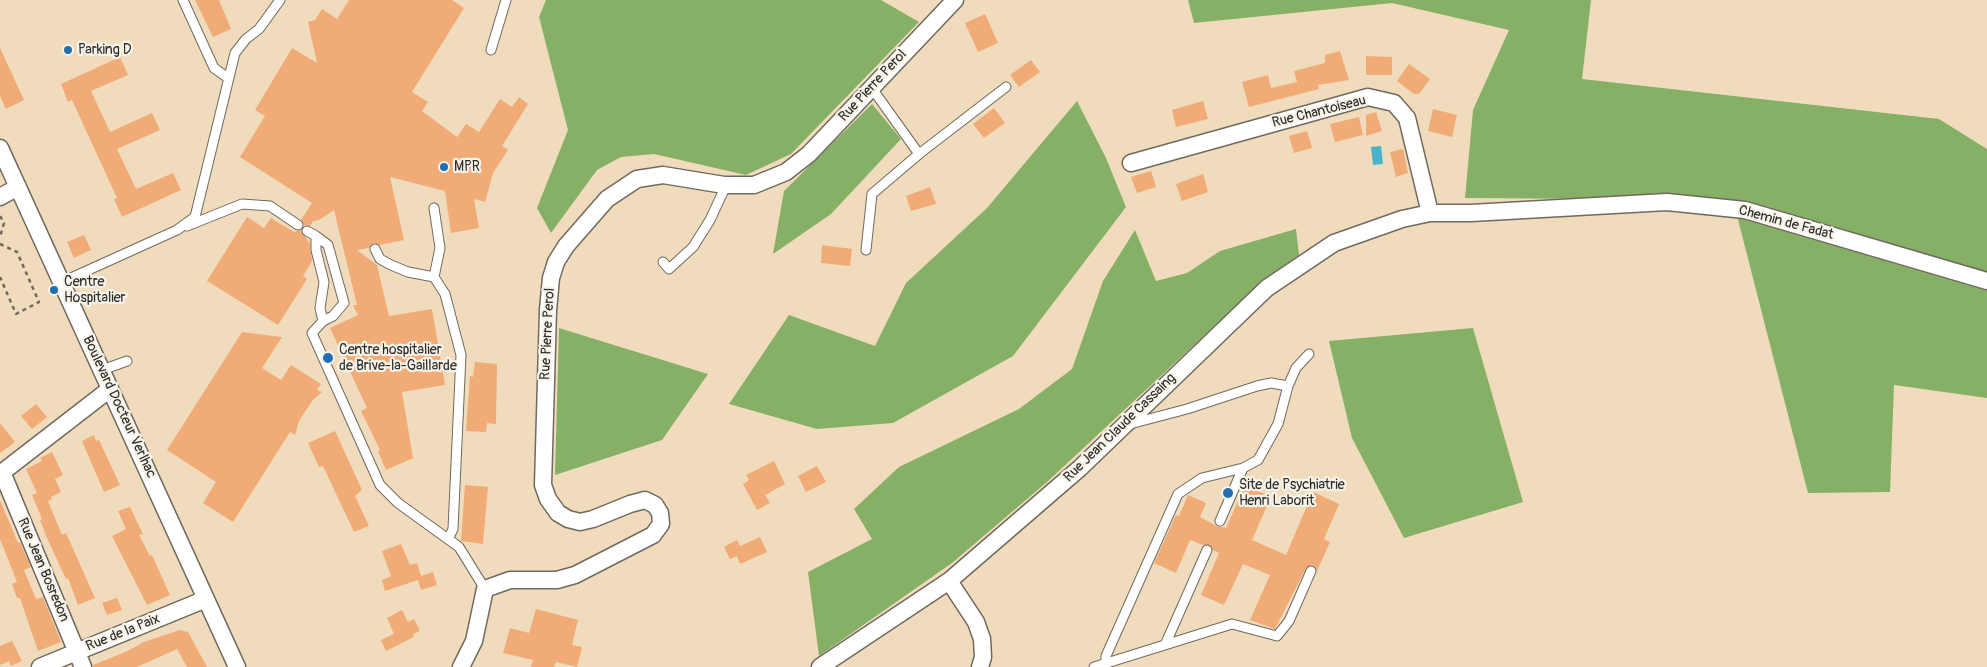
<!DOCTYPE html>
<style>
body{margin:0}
canvas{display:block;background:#f0dcbc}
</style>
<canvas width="1987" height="667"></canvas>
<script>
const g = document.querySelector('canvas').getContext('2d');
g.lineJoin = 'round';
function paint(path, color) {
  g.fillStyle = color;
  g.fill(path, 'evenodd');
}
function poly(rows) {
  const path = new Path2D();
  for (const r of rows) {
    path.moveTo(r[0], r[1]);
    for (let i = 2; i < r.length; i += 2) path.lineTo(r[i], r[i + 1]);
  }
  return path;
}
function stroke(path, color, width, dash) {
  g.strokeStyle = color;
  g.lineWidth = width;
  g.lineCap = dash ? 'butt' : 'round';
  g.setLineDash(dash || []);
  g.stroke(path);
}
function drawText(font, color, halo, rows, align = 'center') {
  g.font = font + ' Pangolin,sans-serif';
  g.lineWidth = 4.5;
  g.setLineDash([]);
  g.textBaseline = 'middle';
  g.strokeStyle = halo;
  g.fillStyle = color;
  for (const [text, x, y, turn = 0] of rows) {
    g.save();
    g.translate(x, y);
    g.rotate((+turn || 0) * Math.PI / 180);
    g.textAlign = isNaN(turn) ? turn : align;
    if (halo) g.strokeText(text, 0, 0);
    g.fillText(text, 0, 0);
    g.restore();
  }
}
paint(poly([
 [546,0,881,0,919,22,791,154,746,175,654,154,621,157,597,170,551,233,537,208,568,130,539,17],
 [1188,0,1591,0,1582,79,1939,119,1987,149,1987,398,1894,385,1890,492,1808,493,1733,200,1465,198,1473,110,1509,30,1392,3,1194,23],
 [1077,101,1106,158,1126,207,1013,356,893,423,817,429,729,404,789,315,875,346,906,283,987,208],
 [872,104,901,139,831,214,773,254,784,191],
 [1296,229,1299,255,1267,277,1047,482,952,563,819,656,808,572,872,539,854,509,899,467,1019,409,1072,369,1103,281,1135,230,1156,281,1187,273,1220,251],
 [559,328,708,374,662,440,555,475],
 [1473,328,1523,502,1404,538,1352,438,1329,341]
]), '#86b066');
paint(poly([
 [1381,146,1383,164,1373,165,1371,147]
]), '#49b4c7');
paint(poly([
 [195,0,219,0,231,29,213,37],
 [349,0,452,0,464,8,412,92,428,102,422,111,457,137,466,124,479,132,500,99,512,107,519,97,528,104,502,146,508,150,493,173,485,202,474,199,479,228,451,233,445,191,390,177,404,240,380,245,373,243,369,248,357,250,377,265,389,316,432,309,445,385,402,392,413,458,386,470,378,452,380,450,361,411,367,408,330,328,358,315,353,305,357,305,334,210,319,220,313,221,310,226,304,225,301,220,312,203,240,157,265,116,255,110,292,48,317,63,308,22,315,20,322,9,337,19],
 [985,14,998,43,978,52,965,23],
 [0,48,24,100,6,109,0,96],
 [1340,51,1349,80,1318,85,1319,89,1249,107,1242,82,1268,75,1271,88,1297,82,1294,71,1325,63,1325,55],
 [1366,56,1392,57,1392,75,1366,75],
 [120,57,128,75,91,91,110,132,152,113,160,130,117,149,136,189,173,173,181,190,122,217,114,199,117,198,72,100,68,102,61,84],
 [1031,60,1040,72,1019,87,1010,75],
 [1409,64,1430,79,1419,94,1414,94,1397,81],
 [1203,101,1208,119,1176,127,1172,110],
 [994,108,1005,123,984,138,973,124],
 [1433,109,1457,115,1452,137,1428,131],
 [1376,112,1382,131,1366,136,1366,115],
 [1359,117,1363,135,1335,142,1330,124],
 [1307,131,1312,148,1294,153,1289,136],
 [1403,149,1408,173,1396,177,1390,152],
 [1151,171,1156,187,1137,193,1131,177],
 [1203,174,1208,192,1182,201,1176,184],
 [930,187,936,204,911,211,906,196],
 [247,217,264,228,271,218,294,232,301,230,310,244,312,261,303,276,307,279,278,325,207,281],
 [84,235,91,250,74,258,67,242],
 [822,245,852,249,850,266,821,263],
 [242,332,282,337,262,368,281,380,291,365,321,384,317,390,322,392,312,401,299,421,295,435,290,432,233,522,203,503,216,482,167,450],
 [475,362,497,364,496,424,487,423,486,432,466,431,470,376,473,377],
 [36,404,47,417,32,429,21,416],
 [0,423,15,442,0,453],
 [335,431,362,490,355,496,369,526,354,532,323,466,319,467,308,443],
 [94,435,96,441,99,440,120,485,104,492,82,441],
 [52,452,63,475,55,479,61,492,51,497,52,499,48,501,62,535,66,533,95,598,78,605,68,578,66,579,47,538,40,520,42,519,32,495,37,493,26,469,42,461,40,458],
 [774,461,785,484,765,495,770,503,757,510,743,484,749,480,746,475],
 [817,466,826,482,806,492,798,476],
 [465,485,488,487,483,544,461,541],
 [1245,485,1271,497,1252,540,1286,555,1313,492,1339,504,1324,539,1330,542,1317,571,1313,565,1306,568,1275,629,1250,620,1270,575,1243,564,1224,605,1201,595,1219,553,1213,550,1210,545,1203,545,1190,540,1176,573,1154,563,1176,515,1179,516,1188,495,1206,503,1200,517,1217,526,1226,528],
 [0,500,18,543,20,542,31,567,24,570,36,599,43,597,61,642,38,651,20,598,17,598,12,584,17,582,0,539],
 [130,507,143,534,139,535,150,556,152,555,170,595,147,605,112,536,126,529,118,511],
 [760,537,767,552,740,564,737,556,730,559,724,547,737,540,740,546],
 [401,544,410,565,417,563,421,576,433,572,437,585,421,590,418,580,385,591,382,580,391,576,382,551],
 [117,598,122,610,107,615,102,603],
 [536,609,578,620,572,645,582,647,577,667,556,662,554,667,531,667,533,660,503,653,510,628,529,633],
 [402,610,408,622,414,619,420,631,413,634,414,637,386,651,381,640,394,634,387,618],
 [180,630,188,632,207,667,187,667,177,649,137,667,93,667,93,665,123,653,141,644,141,643],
 [12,641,22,661,11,666,9,661,0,665,0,646]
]), '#f0ab76');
const lane = poly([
 [183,0,214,68,228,78],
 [491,50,506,0],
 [871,87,919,154],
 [434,208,440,248,434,277,445,294,461,355,453,529,448,539],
 [187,226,242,204,270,206,298,225],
 [307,231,316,236,328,245,344,303,333,316,323,321,320,308,324,282,316,250,316,236],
 [375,249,380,259,391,265,408,272,434,277],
 [866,250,872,194,919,154,1006,87],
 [663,262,669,269,693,247,710,220,723,192,724,185],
 [62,282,177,230,195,217,235,53,246,39,259,29,280,0],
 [323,321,312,333,380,485,398,503,459,547,485,589],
 [102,370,127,361],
 [1130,424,1187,409,1257,386,1271,383,1288,386],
 [1220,521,1243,468],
 [1165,645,1207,550],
 [1106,663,1106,656,1178,494,1202,478,1243,468,1258,460,1278,424,1288,386,1296,368,1309,354],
 [1094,667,1232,624,1277,636,1289,621,1311,571]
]);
const street = poly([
 [0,148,237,667],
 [1131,163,1368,97,1394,103,1407,118,1430,213],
 [0,197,18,187],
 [2,472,83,667],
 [0,474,110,389],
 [949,581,976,622,982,639,983,657,980,667],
 [40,667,206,599],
 [461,667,474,641,485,589,510,580,557,580,575,575,653,535,661,524,660,513,655,505,645,500,630,504,593,519,580,522,568,519,558,513,548,499,543,485,548,310,551,278,556,262,566,246,607,199,637,179,663,175,724,185,754,185,786,172,809,154,955,0],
 [820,667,949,581,1080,468,1267,288,1334,243,1402,219,1430,213,1471,213,1667,202,1745,210,1987,281]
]);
stroke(lane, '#70695e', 11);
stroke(street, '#70695e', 19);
stroke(poly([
 [0,216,4,223,0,237],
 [0,244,17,252,39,302,16,314,0,277]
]), '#70695e', 2.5, [4, 4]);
stroke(lane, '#fff', 9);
stroke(street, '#fff', 16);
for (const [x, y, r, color] of [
 [68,50,5,"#1f6fb2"],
 [444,167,5,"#1f6fb2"],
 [54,290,5,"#1f6fb2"],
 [328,358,6,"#1f6fb2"],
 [1228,493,6,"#1f6fb2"]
]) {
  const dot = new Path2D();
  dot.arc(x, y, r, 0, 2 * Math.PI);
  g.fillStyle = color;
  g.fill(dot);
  stroke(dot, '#f7f3e8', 2);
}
drawText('14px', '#2b2b2b', '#f7f3e8', [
 ["Parking D",78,50],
 ["MPR",454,167],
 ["Centre",64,282],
 ["Hospitalier",64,298],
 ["Centre hospitalier",339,350],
 ["de Brive-la-Gaillarde",339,366],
 ["Site de Psychiatrie",1239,485],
 ["Henri Laborit",1239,501]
], 'left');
drawText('14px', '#2b2b2b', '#f7f3e8', [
 ["Rue Pierre Perol",873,86,-47],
 ["Rue Chantoiseau",1319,112,-14],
 ["Chemin de Fadat",1786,223,15],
 ["Rue Pierre Perol",548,334,-87],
 ["Boulevard Docteur Verlhac",119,407,65],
 ["Rue Jean Claude Cassaing",1120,428,-44],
 ["Rue Jean Bosredon",43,570,67],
 ["Rue de la Paix",123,633,-22]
]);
</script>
